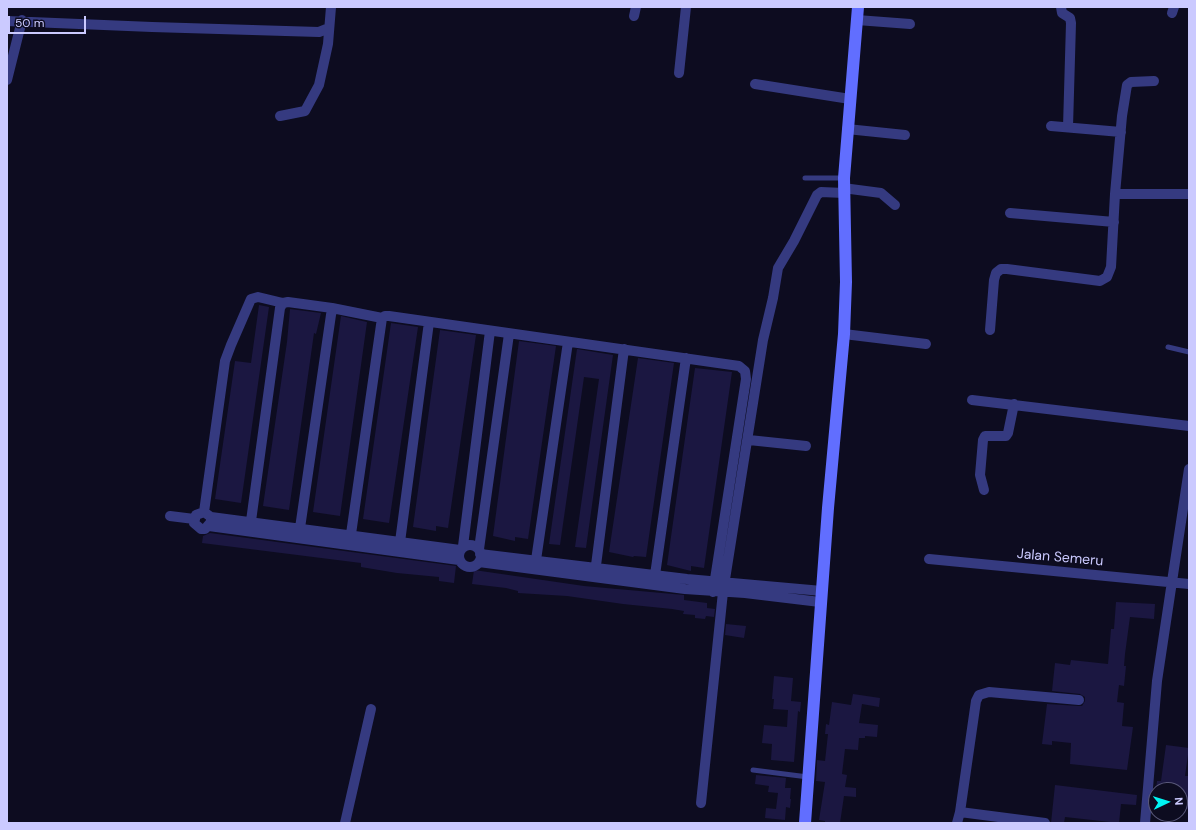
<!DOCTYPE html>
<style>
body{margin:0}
#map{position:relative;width:1196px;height:830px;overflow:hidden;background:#0d0c20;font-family:"DM Sans",sans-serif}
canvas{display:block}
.frame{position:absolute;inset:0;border:8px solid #cbcaff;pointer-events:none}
.north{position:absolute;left:1148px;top:782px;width:40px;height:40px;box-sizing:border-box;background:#0d0c20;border:1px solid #595879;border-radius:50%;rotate:86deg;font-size:11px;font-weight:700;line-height:16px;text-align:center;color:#cbcaff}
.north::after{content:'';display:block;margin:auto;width:14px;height:18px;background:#00f5f3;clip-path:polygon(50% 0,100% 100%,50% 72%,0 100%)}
.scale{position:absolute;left:8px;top:16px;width:78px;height:18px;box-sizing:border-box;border:2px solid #cbcaff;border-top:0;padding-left:5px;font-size:12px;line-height:14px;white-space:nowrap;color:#cbcaff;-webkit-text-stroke:3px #0d0c20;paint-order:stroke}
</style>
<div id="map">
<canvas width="1196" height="830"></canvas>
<div class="frame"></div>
<div class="north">N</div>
<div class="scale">50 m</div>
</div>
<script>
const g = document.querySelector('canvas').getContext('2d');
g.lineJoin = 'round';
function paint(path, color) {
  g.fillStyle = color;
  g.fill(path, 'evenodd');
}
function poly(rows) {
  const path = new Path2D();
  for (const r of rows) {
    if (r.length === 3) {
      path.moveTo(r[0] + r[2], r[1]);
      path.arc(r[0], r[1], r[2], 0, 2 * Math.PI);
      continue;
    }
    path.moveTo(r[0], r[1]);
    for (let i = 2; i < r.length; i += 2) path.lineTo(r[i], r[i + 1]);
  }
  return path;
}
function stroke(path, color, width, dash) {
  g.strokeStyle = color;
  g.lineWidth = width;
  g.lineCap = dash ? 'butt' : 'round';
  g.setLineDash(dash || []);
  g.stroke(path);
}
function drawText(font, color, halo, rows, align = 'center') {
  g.font = font + ' "DM Sans",sans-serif';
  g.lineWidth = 3.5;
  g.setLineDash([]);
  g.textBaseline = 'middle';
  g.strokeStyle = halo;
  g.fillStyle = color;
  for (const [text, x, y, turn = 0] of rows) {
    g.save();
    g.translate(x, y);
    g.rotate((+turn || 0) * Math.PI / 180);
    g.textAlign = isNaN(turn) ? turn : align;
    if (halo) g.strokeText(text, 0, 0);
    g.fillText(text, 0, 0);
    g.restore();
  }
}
paint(poly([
 [259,305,269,307,241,503,215,499,235,361,251,363],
 [290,309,321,313,316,334,314,333,289,510,263,506,287,342],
 [341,316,367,322,340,516,313,512],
 [391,323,418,327,389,523,363,519],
 [440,330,476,335,448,528,436,526,436,531,413,527],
 [519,341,556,346,528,539,515,537,515,541,493,536],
 [577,349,613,355,586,548,575,547,599,379,584,377,560,545,549,544],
 [638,358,674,363,646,557,634,556,633,557,609,552],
 [695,368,732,372,704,568,691,566,691,571,667,565],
 [210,533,456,566,454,583,439,581,439,577,397,573,361,567,361,563,202,543,203,536],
 [474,570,584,586,684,595,684,600,707,603,707,608,715,609,714,617,706,616,705,619,695,618,695,615,683,614,684,611,672,609,623,604,567,596,518,593,518,591,506,588,472,584],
 [1116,602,1155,604,1154,619,1130,617,1125,654,1124,666,1126,666,1124,686,1119,685,1117,702,1124,703,1122,726,1133,727,1127,770,1070,764,1071,743,1052,741,1052,745,1042,744,1047,704,1079,706,1082,706,1085,701,1085,697,1080,694,1052,691,1055,663,1070,665,1071,660,1108,664,1111,629,1114,629],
 [726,624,746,626,744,638,725,635],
 [774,676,793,678,791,701,801,702,800,712,798,711,794,762,771,760,772,744,762,743,764,725,787,727,788,710,773,709,774,699,772,699],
 [853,694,880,698,879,707,862,704,859,723,878,725,877,737,865,736,865,738,859,738,858,750,845,749,842,774,847,775,845,787,856,788,856,797,844,796,840,823,825,823,825,821,819,820,825,782,816,781,817,760,825,761,828,734,825,734,826,724,829,725,832,702,851,705],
 [1166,745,1189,748,1185,776,1189,776,1189,809,1180,808,1180,790,1156,790,1157,781,1161,781],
 [756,775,786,778,785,788,791,788,790,799,791,799,790,808,786,807,785,820,765,818,766,808,776,809,778,793,768,792,769,786,755,784],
 [1055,785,1137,795,1136,805,1121,804,1119,823,1065,817,1064,823,1051,823]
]), '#1b1741');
stroke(poly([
 [805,178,844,178],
 [1168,347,1189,352],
 [753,770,808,777]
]), '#353a80', 5);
stroke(poly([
 [1061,7,1062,13,1070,18,1071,23,1068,127],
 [1172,13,1174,7],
 [634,16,636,7],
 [857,20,910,24],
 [7,21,152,27,319,32,329,28],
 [679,73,686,7],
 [7,80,22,20],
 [755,84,850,99],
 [280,116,305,111,319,85,328,44,331,7],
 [1051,126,1121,132],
 [847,129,905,135],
 [843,188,881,193,895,205],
 [1115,194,1122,116,1127,85,1131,82,1154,81],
 [1010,213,1114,222],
 [990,330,994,280,996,273,1001,269,1007,269,1100,281,1107,277,1111,267,1115,194,1189,194],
 [844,334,926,344],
 [972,400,1189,426],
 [749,440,806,446],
 [984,490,980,475,983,440,985,436,1006,436,1008,433,1014,404],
 [204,512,225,361,231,345,251,299,258,297,283,303],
 [170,516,194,519],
 [211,517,211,522,205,529,201,529,194,523,196,515,204,512,211,517,460,550],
 [251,521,280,308,283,303,288,302,332,308],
 [209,526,459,560],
 [300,528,332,308,382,318,385,316,389,316,739,366,745,371,746,379,713,592],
 [350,541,382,318],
 [400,542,429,322],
 [470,556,11],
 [463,546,490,331],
 [479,549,509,334],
 [480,554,687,579,822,591],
 [929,559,1189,584],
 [536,560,568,342],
 [479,562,685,589,745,593,820,602],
 [595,573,624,349],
 [655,575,686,358],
 [701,803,723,592,763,340,773,298,778,268,794,241,817,195,821,192,844,193],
 [345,823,371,709],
 [957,823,960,812],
 [1045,823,960,812,976,701,979,695,989,692,1079,700],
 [1145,823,1157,681,1189,469]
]), '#353a80', 10);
stroke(poly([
 [805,823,828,508,844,334,846,282,844,178,858,7]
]), '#616eff', 12);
drawText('14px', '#cbcaff', '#0d0c20', [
 ["Jalan Semeru",1060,558,5]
]);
</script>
